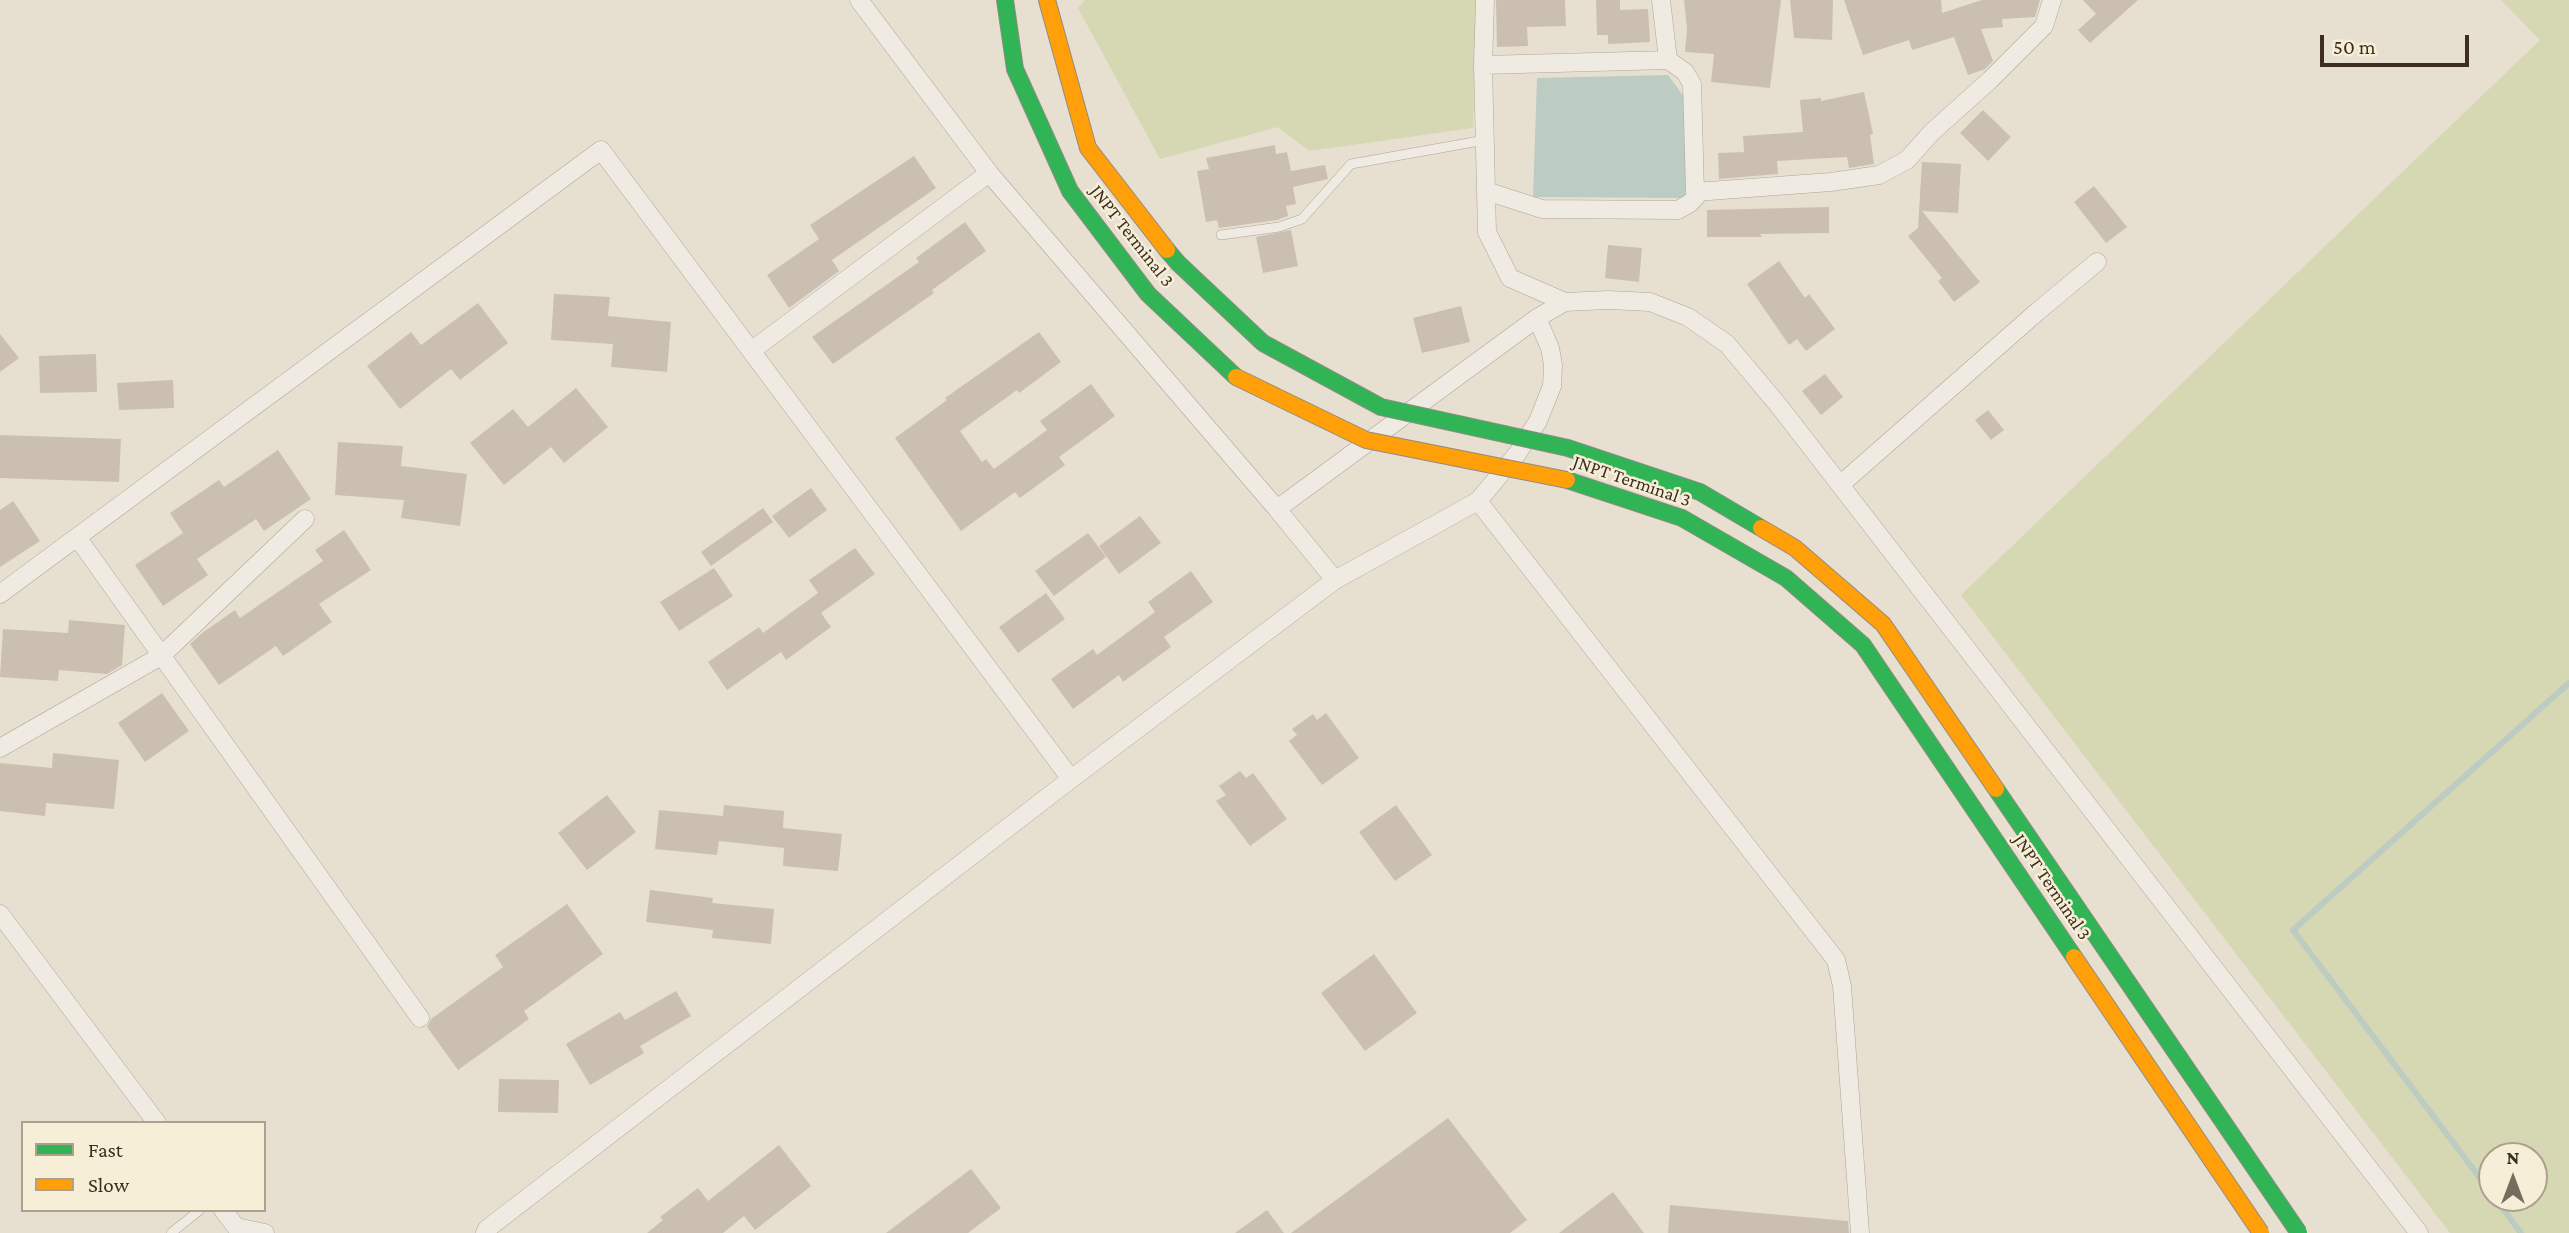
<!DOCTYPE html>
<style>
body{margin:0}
#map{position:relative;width:2569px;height:1233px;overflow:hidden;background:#e7e0d1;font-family:"Crimson Pro",serif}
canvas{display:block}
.legend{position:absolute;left:21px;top:1121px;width:245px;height:91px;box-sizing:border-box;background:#f7eed8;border:2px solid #ada18e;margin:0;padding:9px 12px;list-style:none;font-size:21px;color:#3d2e20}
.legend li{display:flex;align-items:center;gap:14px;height:35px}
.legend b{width:35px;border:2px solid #ada18e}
.north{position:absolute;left:2478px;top:1142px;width:70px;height:70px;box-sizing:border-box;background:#f7eed8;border:2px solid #ada18e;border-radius:50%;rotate:0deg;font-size:19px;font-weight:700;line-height:28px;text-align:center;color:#3d2e20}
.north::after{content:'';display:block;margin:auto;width:24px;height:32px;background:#786c5e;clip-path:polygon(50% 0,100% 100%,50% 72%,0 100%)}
.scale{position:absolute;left:2320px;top:35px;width:149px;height:32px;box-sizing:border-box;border:4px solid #3d2e20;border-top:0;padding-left:9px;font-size:21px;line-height:24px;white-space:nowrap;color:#3d2e20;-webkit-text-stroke:5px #f7eed8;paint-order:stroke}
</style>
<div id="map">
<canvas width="2569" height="1233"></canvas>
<ul class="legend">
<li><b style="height:9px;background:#30b455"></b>Fast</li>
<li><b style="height:9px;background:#ff9f0a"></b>Slow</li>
</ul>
<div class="north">N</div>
<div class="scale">50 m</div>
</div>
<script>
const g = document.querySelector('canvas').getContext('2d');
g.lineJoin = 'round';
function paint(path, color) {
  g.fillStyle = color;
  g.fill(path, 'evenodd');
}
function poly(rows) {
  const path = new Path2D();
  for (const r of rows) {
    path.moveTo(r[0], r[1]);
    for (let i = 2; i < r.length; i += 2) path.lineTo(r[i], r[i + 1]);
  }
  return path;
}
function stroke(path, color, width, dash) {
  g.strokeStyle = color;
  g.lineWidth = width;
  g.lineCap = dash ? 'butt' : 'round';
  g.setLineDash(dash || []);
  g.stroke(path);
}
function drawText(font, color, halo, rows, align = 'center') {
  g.font = font + ' "Crimson Pro",serif';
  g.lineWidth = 5;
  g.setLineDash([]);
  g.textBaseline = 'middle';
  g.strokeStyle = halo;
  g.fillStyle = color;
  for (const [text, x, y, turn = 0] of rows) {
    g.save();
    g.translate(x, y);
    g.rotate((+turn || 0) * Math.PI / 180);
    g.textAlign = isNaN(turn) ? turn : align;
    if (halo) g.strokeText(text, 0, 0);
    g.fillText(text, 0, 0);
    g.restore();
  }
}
paint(poly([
 [1085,0,1476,0,1473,128,1309,151,1278,127,1160,159,1078,8],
 [2501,0,2569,0,2569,1233,2450,1233,1961,595,2540,40],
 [2492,1156,2534,1156,2534,1198,2492,1198]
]), '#d6d7b3');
paint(poly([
 [1668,75,1685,98,1686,198,1533,197,1537,78]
]), '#bcccc2');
stroke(poly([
 [2492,1194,2293,930,2569,683],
 [2495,1198,2521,1233]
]), '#bcccc2', 6);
paint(poly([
 [1496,0,1565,0,1566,26,1527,27,1528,46,1497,47],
 [1596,0,1620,0,1620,10,1648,9,1650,42,1608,44,1608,35,1597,35],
 [1684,0,1781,0,1770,88,1711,82,1714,54,1685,52,1687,29],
 [1790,0,1833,0,1832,40,1794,38],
 [1844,0,1941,0,1942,13,1982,0,2040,0,2035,17,2002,19,2003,27,1981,29,1993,61,1985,69,1968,75,1954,37,1912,50,1909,40,1863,55],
 [2083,0,2138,0,2090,43,2078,30,2096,14],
 [1864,92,1873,134,1870,135,1874,164,1849,168,1847,157,1777,161,1778,174,1719,179,1718,153,1744,152,1743,136,1803,132,1800,100,1821,98,1821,101],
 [1983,110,2011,137,1988,161,1960,133],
 [1275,145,1276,154,1287,152,1291,171,1325,165,1328,179,1293,187,1296,204,1286,206,1288,216,1277,220,1219,228,1217,220,1206,222,1197,171,1209,169,1206,158],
 [914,156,936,188,832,260,839,271,789,308,767,275,819,239,810,225],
 [1922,162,1961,164,1958,213,1922,211,1980,282,1954,302,1938,281,1942,278,1908,236,1918,228],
 [2094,186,2127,227,2106,243,2074,202],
 [1829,207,1829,233,1760,234,1762,237,1707,237,1707,210],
 [965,222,986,251,932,290,934,293,833,364,812,337,919,262,916,258],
 [1291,230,1298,266,1263,273,1256,237],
 [1608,245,1642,248,1639,282,1605,278],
 [1779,261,1805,298,1809,294,1835,329,1806,351,1797,339,1789,345,1747,284],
 [554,294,610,297,608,316,671,322,667,372,611,367,613,344,551,340],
 [478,303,508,343,460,380,451,369,400,409,367,366,411,332,421,345],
 [1461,306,1470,342,1422,353,1413,318],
 [1039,332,1061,362,1019,393,1017,390,960,431,982,462,986,459,994,469,1047,430,1040,421,1091,384,1115,416,1059,457,1065,465,1020,498,1015,492,961,531,895,438,947,400,945,398],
 [0,334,19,358,0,372],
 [96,354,97,392,40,393,39,356],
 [1825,374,1843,397,1821,415,1802,391],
 [173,380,174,408,119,410,117,383],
 [576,388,608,427,564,463,551,447,504,485,470,443,513,409,528,427],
 [1988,410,2004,430,1991,440,1975,420],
 [0,435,121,439,119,482,0,478],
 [338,442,403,446,401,466,467,474,460,526,401,518,404,500,335,495],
 [278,450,311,499,264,531,256,519,197,559,208,575,163,606,135,565,183,533,170,513,219,480,224,487],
 [811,488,827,510,789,538,772,516],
 [13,501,40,541,0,567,0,510],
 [763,508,773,522,711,566,701,552],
 [1140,516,1161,543,1119,574,1099,546],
 [344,530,371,570,319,604,332,622,283,656,276,646,219,685,190,644,202,633,235,610,240,618,323,561,315,550],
 [1088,533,1106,557,1054,596,1035,571],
 [855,548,875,574,821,613,831,627,786,660,781,652,727,690,708,662,759,627,763,633,818,593,809,580],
 [714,568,733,596,679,631,660,602],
 [1191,571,1213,602,1164,637,1171,647,1123,682,1119,675,1073,709,1051,679,1093,649,1097,655,1155,612,1148,602],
 [1046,593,1065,619,1018,653,999,627],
 [69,620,125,625,122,665,107,674,59,670,58,681,0,677,3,629,68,633],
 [162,693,189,731,145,762,118,723],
 [1326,713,1359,758,1322,785,1289,741,1297,735,1292,729,1313,714,1317,720],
 [53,753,119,760,114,809,46,803,45,816,0,811,0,763,52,768],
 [1240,771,1246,778,1253,773,1287,819,1250,846,1216,801,1226,795,1219,786],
 [607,795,636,832,587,870,558,833],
 [724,805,784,811,783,828,842,834,838,871,783,866,784,848,719,841,717,855,655,849,659,810,723,816],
 [1396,805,1432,855,1395,881,1359,832],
 [650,890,713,898,712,903,774,909,771,944,712,938,713,930,646,922],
 [567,904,603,954,524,1011,529,1019,458,1070,427,1027,431,1019,503,967,495,955],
 [1374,954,1417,1013,1365,1051,1321,993],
 [676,991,691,1016,640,1046,644,1053,590,1085,566,1044,620,1012,625,1020],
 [499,1079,559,1080,558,1113,498,1112],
 [1448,1118,1527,1220,1510,1233,1291,1233],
 [779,1145,811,1186,755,1230,744,1216,723,1233,647,1233,663,1220,660,1217,698,1188,708,1201],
 [971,1169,1001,1208,968,1233,886,1233],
 [1613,1192,1644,1233,1559,1233],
 [1670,1205,1848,1221,1849,1233,1668,1233],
 [1267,1210,1284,1233,1235,1233]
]), '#cbbfb2');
const lane = poly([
 [1221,235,1279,227,1302,219,1351,164,1485,140],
 [171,1233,200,1210]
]);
const street = poly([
 [859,0,989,173,1277,509,1537,318,1565,302,1608,300,1650,302,1688,317,1727,344,1779,406,2419,1233],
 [1485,0,1483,65,1487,232,1510,278,1565,302],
 [1661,0,1668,60,1685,72,1692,84,1695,192,1831,182,1879,175,1907,160,1932,132,1990,80,2044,26,2052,0],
 [1483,65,1668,60],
 [1486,191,1542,209,1678,210,1690,203,1700,192],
 [751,351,989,173],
 [1840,485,2037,312,2097,262],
 [1478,501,1836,960,1842,986,1860,1233],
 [77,537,420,1018],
 [1335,580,1478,501,1517,454,1538,421,1552,386,1553,365,1550,348,1537,318],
 [0,594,601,150,1071,779],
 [0,748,161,656,305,519],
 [0,914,157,1123],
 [223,1210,236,1227,265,1233],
 [485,1233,487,1229,1071,779,1335,580,1277,509]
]);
const fast = poly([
 [1005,0,1015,69,1070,191,1148,294,1236,377],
 [1167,250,1178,263,1263,343]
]);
const slow = poly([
 [1047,0,1088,148,1167,250]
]);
stroke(lane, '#ada599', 10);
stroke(street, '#ada599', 19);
stroke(fast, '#928b80', 18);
stroke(slow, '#928b80', 18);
stroke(lane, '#efebe3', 9);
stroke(street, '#efebe3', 18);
stroke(fast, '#30b455', 16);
stroke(slow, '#ff9f0a', 16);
const fastBridge = poly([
 [1263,343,1381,407,1568,448,1700,492,1761,528],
 [1567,480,1682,518,1786,578,1863,645,2074,957],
 [1996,789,2299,1233]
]);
const slowBridge = poly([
 [1236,377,1366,440,1567,480],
 [1761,528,1795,548,1883,624,1996,789],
 [2074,957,2261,1233]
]);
stroke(fastBridge, '#928b80', 18, []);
stroke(slowBridge, '#928b80', 18, []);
stroke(fastBridge, '#30b455', 16);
stroke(slowBridge, '#ff9f0a', 16);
drawText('19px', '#3d2e20', '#f7eed8', [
 ["JNPT Terminal 3",1132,236,52],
 ["JNPT Terminal 3",1632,481,19],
 ["JNPT Terminal 3",2052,887,56]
]);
</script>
